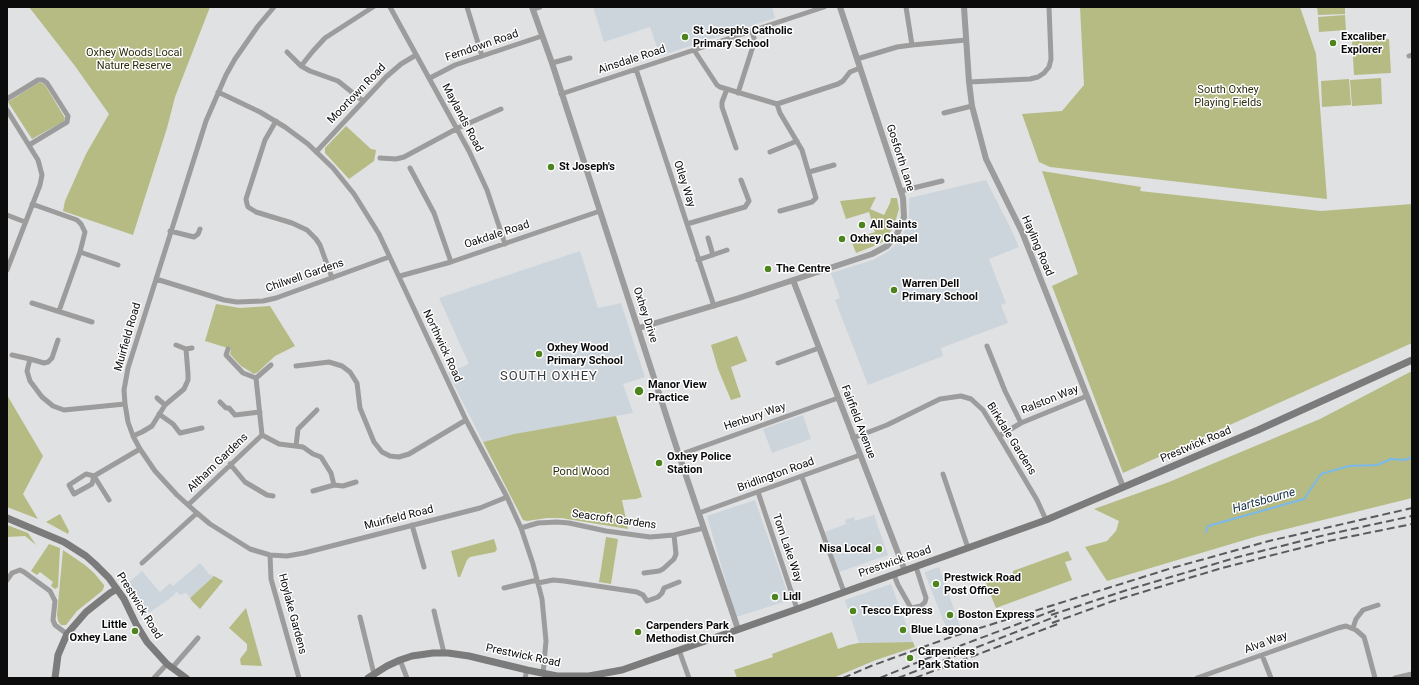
<!DOCTYPE html>
<style>
body{margin:0}
#map{position:relative;width:1419px;height:685px;overflow:hidden;background:#e0e1e3;font-family:Roboto,sans-serif}
canvas{display:block}
.frame{position:absolute;inset:0;border:8px solid #0b0b0c;pointer-events:none}
</style>
<div id="map">
<canvas width="1419" height="685"></canvas>
<div class="frame"></div>
</div>
<script>
const g = document.querySelector('canvas').getContext('2d');
g.lineJoin = 'round';
function paint(path, color) {
  g.fillStyle = color;
  g.fill(path, 'evenodd');
}
function poly(rows) {
  const path = new Path2D();
  for (const r of rows) {
    path.moveTo(r[0], r[1]);
    for (let i = 2; i < r.length; i += 2) path.lineTo(r[i], r[i + 1]);
  }
  return path;
}
function stroke(path, color, width, dash) {
  g.strokeStyle = color;
  g.lineWidth = width;
  g.lineCap = dash ? 'butt' : 'round';
  g.setLineDash(dash || []);
  g.stroke(path);
}
function drawText(font, color, halo, rows, align = 'center') {
  g.font = font + ' Roboto,sans-serif';
  g.lineWidth = 3;
  g.setLineDash([]);
  g.textBaseline = 'middle';
  g.strokeStyle = halo;
  g.fillStyle = color;
  for (const [text, x, y, turn = 0] of rows) {
    g.save();
    g.translate(x, y);
    g.rotate((+turn || 0) * Math.PI / 180);
    g.textAlign = isNaN(turn) ? turn : align;
    if (halo) g.strokeText(text, 0, 0);
    g.fillText(text, 0, 0);
    g.restore();
  }
}
paint(poly([
 [593,7,772,7,775,18,660,56,650,27,604,42],
 [986,180,1010,227,1019,247,989,259,1006,303,1001,305,1008,323,941,348,943,356,868,385,835,300,840,298,831,273,873,260,889,251,901,239,907,225,909,216,909,198],
 [580,251,598,308,621,303,645,377,623,384,633,413,514,434,483,442,448,373,469,364,439,298],
 [803,415,811,439,772,453,763,429],
 [755,500,790,600,736,617,707,516],
 [874,515,888,555,839,572,825,532,846,524,845,520,854,517,855,521],
 [200,563,209,574,214,576,190,598,186,593,180,595,176,591,175,594,168,600,141,618,126,588,127,584,142,571,160,592,170,583,173,586],
 [939,567,960,626,947,630,925,574,925,572],
 [891,584,913,642,859,643,845,600]
]), '#cdd5dc');
paint(poly([
 [29,7,210,7,175,97,167,128,133,235,63,211,65,201,86,154,109,114,75,66],
 [1080,7,1300,7,1316,54,1327,199,1050,167,1039,162,1022,114,1062,111,1084,85],
 [1317,7,1345,7,1345,14,1318,15],
 [1345,15,1346,30,1319,32,1318,17],
 [1389,39,1391,73,1354,75,1352,41],
 [1381,78,1382,104,1352,106,1350,80],
 [1349,79,1351,105,1322,107,1321,81],
 [38,83,42,83,45,85,65,118,64,121,32,139,8,102],
 [346,126,371,149,376,150,374,161,349,179,325,153,325,148],
 [1042,171,1141,187,1140,191,1321,211,1412,204,1412,343,1123,473,1052,286,1078,274],
 [876,197,870,209,884,215,890,203,891,198,897,198,899,209,894,226,885,240,879,244,856,253,851,240,875,232,869,212,846,219,840,201],
 [216,304,240,308,270,306,295,346,275,356,258,372,254,374,241,366,230,354,231,349,205,341],
 [737,336,747,361,731,367,741,397,731,400,718,369,711,345],
 [1412,371,1412,498,1258,536,1107,581,1085,547,1107,541,1116,531,1119,521,1094,509,1169,482,1320,419],
 [7,395,43,456,23,494,38,519,7,507],
 [616,416,642,497,636,499,622,500,628,529,561,518,547,518,527,521,523,520,483,442,514,434],
 [60,514,69,531,68,534,46,522],
 [7,525,28,533,36,545,25,536,7,537],
 [606,537,618,539,611,584,599,582],
 [494,539,497,549,495,552,470,557,467,560,460,577,458,577,451,551],
 [49,544,60,548,58,587,55,589,51,586,53,582,40,572,37,575,31,571],
 [63,550,85,565,94,573,104,585,104,587,102,591,77,611,66,625,61,625,58,621,57,615],
 [1068,551,1072,560,1065,562,1072,580,996,608,986,583,1013,574,1013,571],
 [214,576,223,581,200,609,192,601,190,598],
 [246,608,262,666,241,665,240,659,247,650,247,644,229,628],
 [832,632,838,649,849,645,859,643,913,642,915,647,876,660,833,678,737,678,734,670,773,657,772,654]
]), '#b5bb82');
stroke(poly([
 [1206,532,1208,526,1304,499,1321,474,1349,466,1377,465,1391,459,1405,460,1412,457]
]), '#7bb9ec', 2);
stroke(poly([
 [274,7,258,26,235,59,226,75,206,121,128,368,124,390,125,404,128,422,133,436,140,449,155,471,177,495,197,513,210,524,250,549,270,555,287,556,304,553,480,508,507,497],
 [390,7,469,151,487,190,505,244],
 [467,7,482,56],
 [906,7,912,45,966,40],
 [533,9,540,7],
 [694,50,717,85,720,87,777,104,838,84,843,81,850,72,860,68],
 [287,52,301,66],
 [1409,56,1412,55],
 [857,59,897,47,912,45],
 [552,63,570,58],
 [636,69,714,306],
 [430,78,455,65,542,36],
 [969,82,1030,79,1038,77,1044,73,1049,67,1051,59,1049,7],
 [727,89,722,102,722,107,736,148],
 [218,92,260,112,285,127,308,144,333,168,354,194,379,234,466,420,507,497,521,528,533,564,542,599,546,641,543,674],
 [738,93,754,43,754,38,752,31],
 [561,94,824,7],
 [7,99,38,80,43,80,47,83,68,116,67,122,29,145],
 [363,101,338,81,310,71,301,66,313,51,325,38,373,7],
 [777,104,780,113,802,150,816,198,812,202,780,211],
 [7,110,38,160,42,175,40,185,7,270],
 [944,113,972,106],
 [276,121,265,140,246,199,247,204,248,207,256,212,292,223,307,230,316,239,320,245,332,278],
 [316,152,386,77,401,64,416,55],
 [770,152,797,141],
 [380,158,396,159,404,157,458,128,501,109],
 [410,168,434,213,451,262],
 [809,172,834,165],
 [901,191,942,181],
 [32,204,77,220,81,224,85,232,80,252,59,311],
 [7,215,25,222],
 [687,224,745,207,749,201,741,180],
 [170,231,194,237,198,234,200,229],
 [708,238,713,255],
 [80,252,118,265],
 [698,260,727,250],
 [400,276,451,262,600,211],
 [156,279,224,300,237,302,263,301,276,298,389,257],
 [32,303,92,322],
 [176,345,186,349,192,348],
 [987,346,1005,391,1021,423],
 [228,349,226,355,243,373,256,378],
 [12,355,30,359,27,371,30,381,42,397,53,406,64,410,125,404],
 [30,359,44,363,48,362,52,358,58,340],
 [778,363,819,348],
 [296,366,329,362,342,366,350,372,357,383,360,408,374,442,382,452,390,456,399,457,409,454,466,420],
 [157,398,165,405],
 [220,402,226,408,229,408,235,415,260,412],
 [159,414,173,424,180,433,202,428],
 [262,435,256,378,271,365],
 [133,436,142,432,152,426,165,405,184,389,188,380,188,374,186,349],
 [999,436,1021,423,1087,396],
 [853,438,887,425,940,399,961,396,971,399,983,410,999,436,1037,500,1046,520],
 [296,446,298,429,317,410],
 [679,455,838,398],
 [230,464,245,482,267,495,273,496],
 [943,474,968,548],
 [94,476,92,484,74,494,69,485,86,474,94,476,140,449],
 [94,476,109,500],
 [802,477,844,592],
 [313,491,334,485,343,486,356,482],
 [758,492,797,609],
 [188,505,262,435,279,444,303,447,313,454,321,457,331,473,334,485],
 [699,513,860,455],
 [412,525,424,567],
 [521,528,538,523,557,522,569,523,606,531,650,537,674,535,704,528],
 [270,555,271,579,299,678],
 [142,563,197,513],
 [644,573,659,571,663,569,674,559,676,554,674,535],
 [894,575,898,585,911,608,921,606,925,602,926,598,916,567],
 [7,580,12,573,20,570,24,572,50,591,55,601,53,620,55,625,67,634],
 [538,583,553,580,564,581,637,592,643,595,647,601,658,597,662,593,664,588,679,582],
 [504,588,537,580],
 [434,611,444,653],
 [360,617,374,674],
 [1353,628,1356,619,1363,610,1378,605],
 [679,650,689,678],
 [1262,655,1271,678],
 [400,660,407,678],
 [172,668,198,638],
 [154,678,167,664],
 [525,678,527,670],
 [1197,678,1338,628,1346,626,1356,630,1364,637,1366,644,1375,678],
 [1395,678,1412,674]
]), '#9c9c9d', 5);
stroke(poly([
 [532,7,552,63,679,455,738,629],
 [964,7,969,82,972,106,986,159,1022,232,1123,487],
 [793,280,905,571],
 [639,328,739,298,872,254,887,246,897,234,904,217,903,198,840,7]
]), '#9c9c9d', 6);
stroke(poly([
 [7,518,64,542,86,556,95,564,109,578,124,599,136,624,147,642,167,664,186,678],
 [55,678,58,655,67,634,86,612,110,593,117,589],
 [368,678,387,666,400,660,412,656,433,653,448,653,469,656,527,670,557,676,589,676,622,670,797,609,1046,520,1258,430,1412,360]
]), '#7b7b7c', 7);
stroke(poly([
 [1051,615,1127,590,1238,557,1325,535,1412,516],
 [1052,623,1113,601,1222,568,1328,541,1412,524],
 [843,678,871,666,951,637,1172,568,1269,541,1412,508],
 [880,678,933,656,1055,610],
 [898,678,1057,616],
 [915,678,1058,624]
]), '#5a5a5c', 2, [8, 4]);
for (const [x, y, r, color] of [
 [685,37,4,"#4e841d"],
 [1333,43,4,"#4e841d"],
 [551,167,4,"#4e841d"],
 [862,225,4,"#4e841d"],
 [842,239,4,"#4e841d"],
 [768,269,4,"#4e841d"],
 [894,290,4,"#4e841d"],
 [539,354,4,"#4e841d"],
 [639,391,5,"#4e841d"],
 [659,463,4,"#4e841d"],
 [879,549,4,"#4e841d"],
 [936,584,4,"#4e841d"],
 [775,597,4,"#4e841d"],
 [853,611,4,"#4e841d"],
 [950,615,4,"#4e841d"],
 [903,630,4,"#4e841d"],
 [135,631,4,"#4e841d"],
 [638,632,4,"#4e841d"],
 [910,658,4,"#4e841d"]
]) {
  const dot = new Path2D();
  dot.arc(x, y, r, 0, 2 * Math.PI);
  g.fillStyle = color;
  g.fill(dot);
  stroke(dot, '#fff', 1.5);
}
drawText('bold 11px', '#0b0b0c', '#fff', [
 ["St Joseph's Catholic",693,31],
 ["Primary School",693,44],
 ["Excaliber",1341,37],
 ["Explorer",1341,50],
 ["St Joseph's",559,167],
 ["All Saints",870,225],
 ["Oxhey Chapel",850,239],
 ["The Centre",776,269],
 ["Warren Dell",902,284],
 ["Primary School",902,297],
 ["Oxhey Wood",547,348],
 ["Primary School",547,361],
 ["Manor View",648,385],
 ["Practice",648,398],
 ["Oxhey Police",667,457],
 ["Station",667,470],
 ["Nisa Local",871,549,"right"],
 ["Prestwick Road",944,578],
 ["Post Office",944,591],
 ["Lidl",783,597],
 ["Tesco Express",861,611],
 ["Boston Express",958,615],
 ["Little",127,625,"right"],
 ["Oxhey Lane",127,638,"right"],
 ["Carpenders Park",646,626],
 ["Methodist Church",646,639],
 ["Blue Lagoona",911,630],
 ["Carpenders",918,652],
 ["Park Station",918,665]
], 'left');
drawText('11px', '#0b0b0c', '#fff', [
 ["Ferndown Road",482,46,-19],
 ["Ainsdale Road",632,60,-18],
 ["Moortown Road",357,94,-46],
 ["Maylands Road",462,118,62],
 ["Gosforth Lane",900,158,72],
 ["Otley Way",684,184,72],
 ["Oakdale Road",497,235,-18],
 ["Hayling Road",1037,246,67],
 ["Chilwell Gardens",305,276,-19],
 ["Oxhey Drive",645,315,72],
 ["Muirfield Road",128,337,-74],
 ["Northwick Road",442,346,65],
 ["Ralston Way",1050,400,-22],
 ["Henbury Way",755,417,-19],
 ["Fairfield Avenue",858,422,69],
 ["Birkdale Gardens",1011,439,58],
 ["Prestwick Road",1196,445,-23],
 ["Altham Gardens",218,463,-44],
 ["Bridlington Road",776,475,-20],
 ["Muirfield Road",399,518,-14],
 ["Seacroft Gardens",614,520,8],
 ["Tom Lake Way",787,548,71],
 ["Prestwick Road",895,562,-19],
 ["Prestwick Road",139,606,58],
 ["Hoylake Gardens",292,614,75],
 ["Alva Way",1266,643,-20],
 ["Prestwick Road",523,656,12]
]);
drawText('11px', '#2b2e0d', '#fff', [
 ["Oxhey Woods Local",134,53],
 ["Nature Reserve",134,66],
 ["South Oxhey",1228,90],
 ["Playing Fields",1228,103],
 ["Pond Wood",581,472]
]);
drawText('italic 12px', '#122d42', '#fff', [
 ["Hartsbourne",1264,501,-16]
]);
g.letterSpacing = '1px';
drawText('13px', '#393a3b', '#fff', [
 ["SOUTH OXHEY",549,377]
]);
g.letterSpacing = '0px';
</script>
